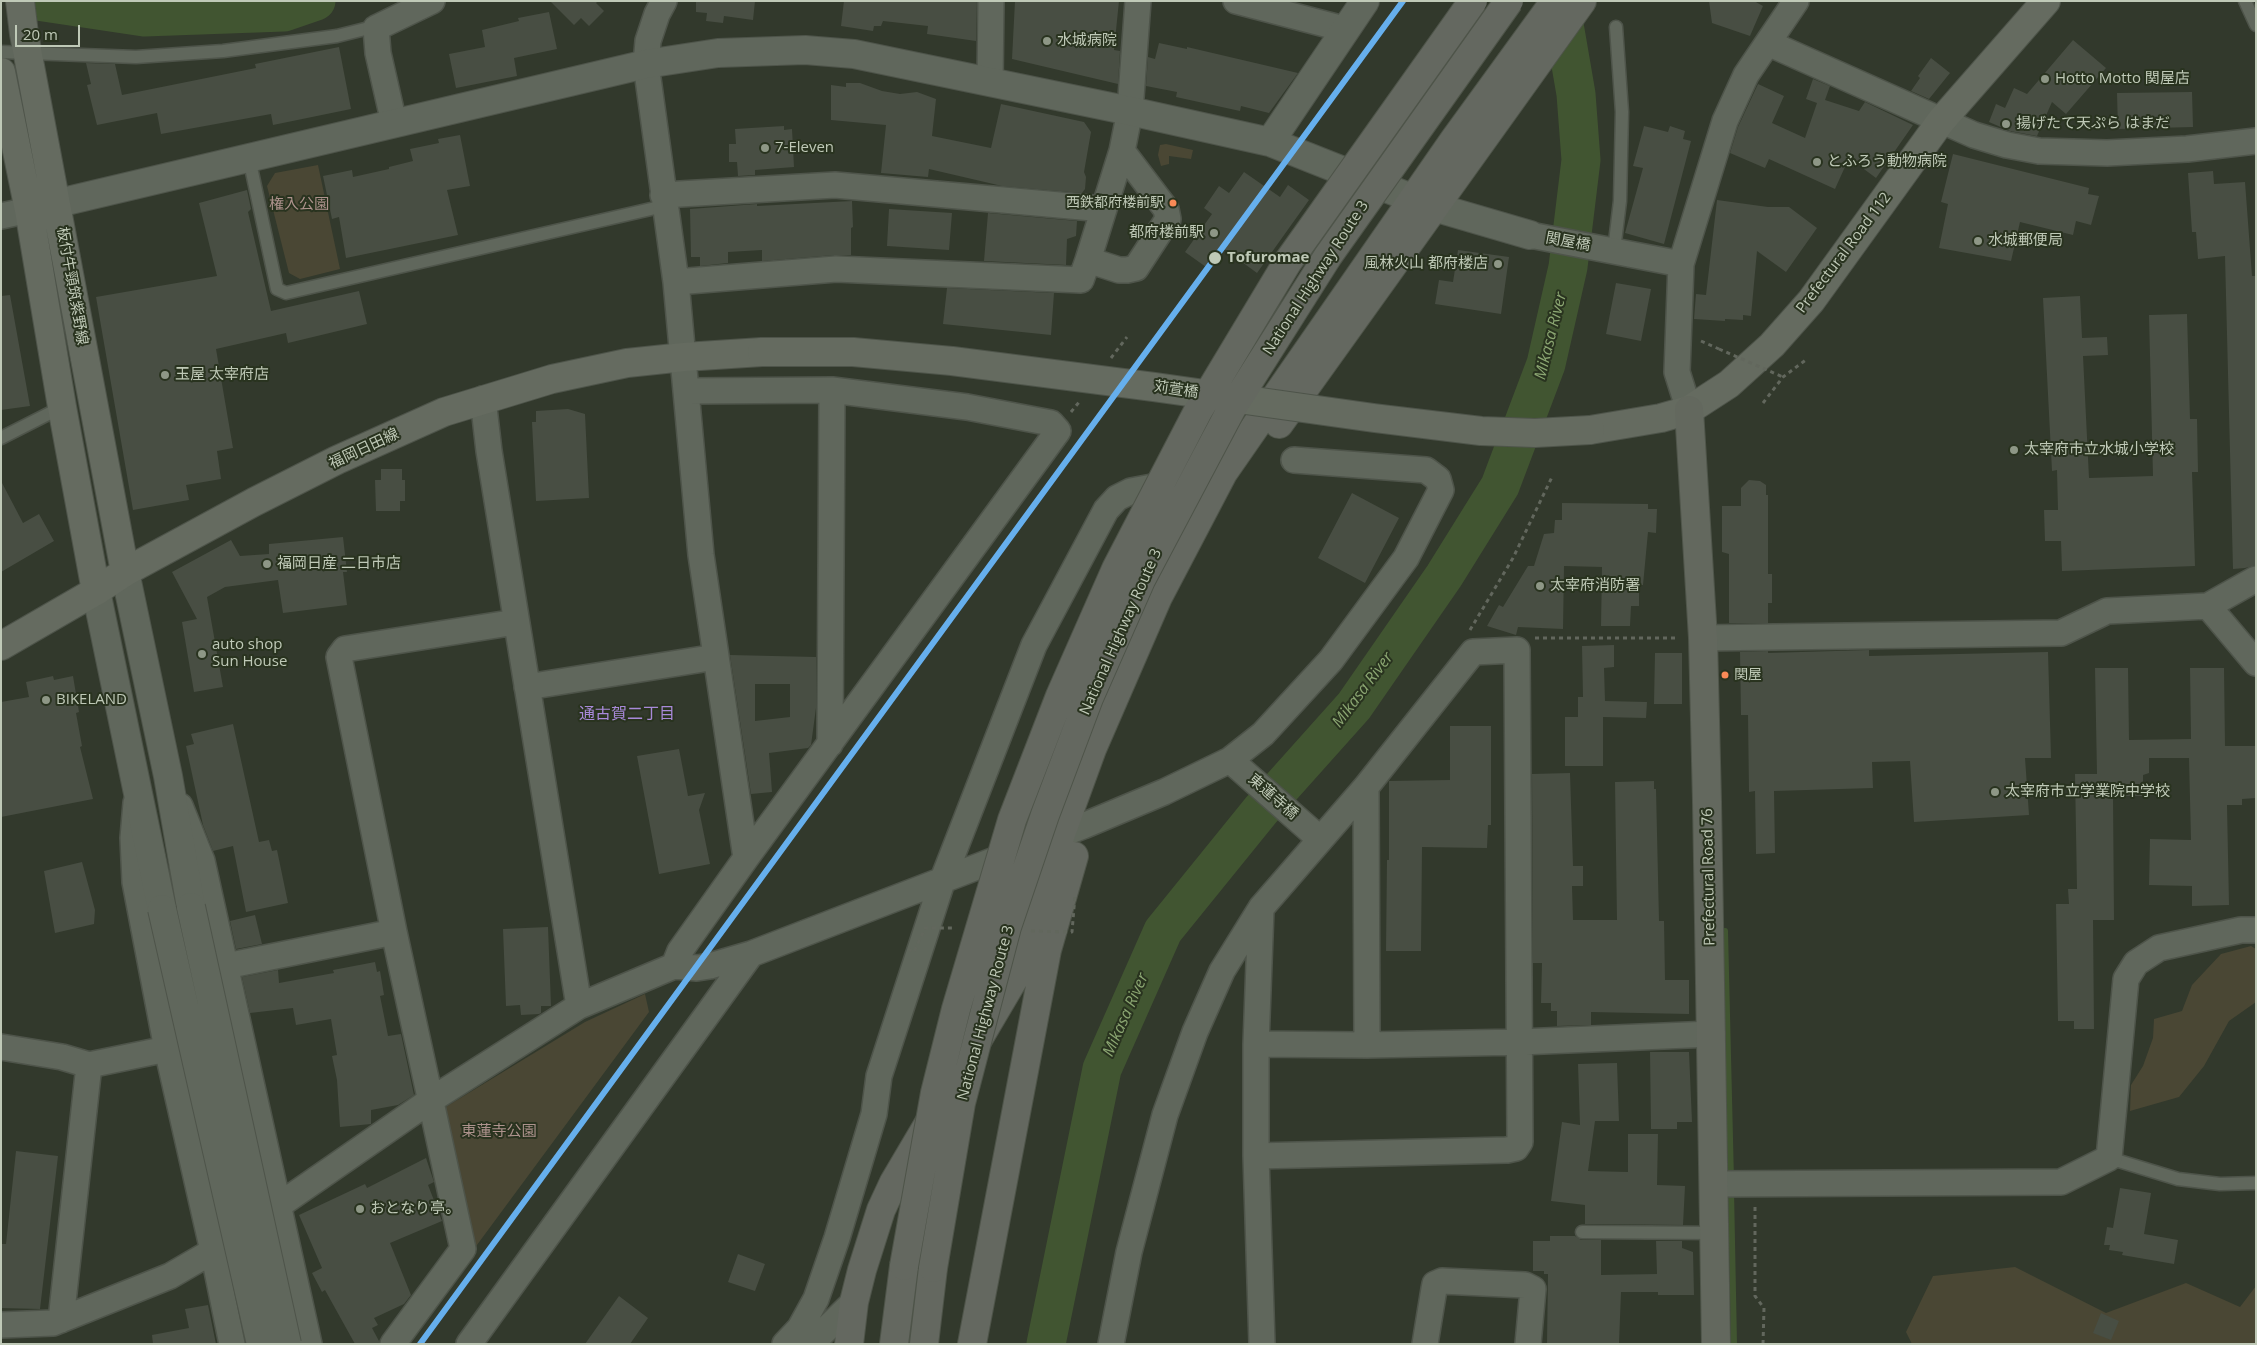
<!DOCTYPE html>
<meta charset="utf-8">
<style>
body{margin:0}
#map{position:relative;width:2257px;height:1345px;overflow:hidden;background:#32392c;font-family:"Open Sans",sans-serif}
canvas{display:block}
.frame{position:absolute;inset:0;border:2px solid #bfc9b7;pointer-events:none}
.scale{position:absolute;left:15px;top:25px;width:65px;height:22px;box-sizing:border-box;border:2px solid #bfc9b7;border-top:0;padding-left:6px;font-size:15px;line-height:18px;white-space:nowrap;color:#bfc9b7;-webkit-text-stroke:4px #29331f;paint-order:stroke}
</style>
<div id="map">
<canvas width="2257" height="1345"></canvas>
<div class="frame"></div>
<div class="scale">20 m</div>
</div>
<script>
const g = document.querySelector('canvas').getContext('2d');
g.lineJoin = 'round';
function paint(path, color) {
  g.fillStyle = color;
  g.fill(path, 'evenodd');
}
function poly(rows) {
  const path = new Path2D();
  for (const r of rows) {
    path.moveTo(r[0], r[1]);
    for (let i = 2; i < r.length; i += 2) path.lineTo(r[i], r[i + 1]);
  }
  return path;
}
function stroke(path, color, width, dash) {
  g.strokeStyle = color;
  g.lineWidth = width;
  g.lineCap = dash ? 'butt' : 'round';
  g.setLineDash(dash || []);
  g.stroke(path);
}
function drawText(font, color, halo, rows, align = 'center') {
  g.font = font + ' "Open Sans","Noto Sans JP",sans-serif';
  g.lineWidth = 4;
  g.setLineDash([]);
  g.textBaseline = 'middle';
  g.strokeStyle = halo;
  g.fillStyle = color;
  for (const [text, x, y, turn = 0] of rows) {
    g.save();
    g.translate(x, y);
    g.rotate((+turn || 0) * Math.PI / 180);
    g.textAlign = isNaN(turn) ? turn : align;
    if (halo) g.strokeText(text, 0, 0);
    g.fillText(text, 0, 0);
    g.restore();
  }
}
paint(poly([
 [1166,144,1193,150,1191,159,1169,156,1169,164,1161,166,1158,155,1160,145],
 [318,165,340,269,300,279,289,273,267,186,275,173],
 [2251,946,2256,949,2256,1002,2229,1021,2204,1066,2179,1097,2130,1111,2131,1085,2143,1066,2153,1038,2154,1019,2182,1011,2192,985,2221,954],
 [645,994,649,1012,474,1249,444,1108,585,1022],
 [2015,1267,2106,1313,2186,1283,2240,1307,2256,1286,2256,1344,1912,1344,1906,1332,1933,1276]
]), '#4a4734');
stroke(poly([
 [1725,931,1731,1180],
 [1731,1190,1734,1344]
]), '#415531', 6);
stroke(poly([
 [37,1,144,17,284,12,316,1],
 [1046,1344,1102,1069,1163,931,1261,810,1354,706,1444,576,1500,486,1546,364,1568,267,1581,160,1576,94,1560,1]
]), '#415531', 39);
paint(poly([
 [550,1,598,1,596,3,604,11,589,26,581,18,574,25],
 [696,1,755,1,753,20,724,16,723,23,706,21,707,13,696,12],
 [844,1,977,1,976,41,927,34,928,26,883,21,881,26,874,26,873,31,841,26],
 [1015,1,1119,1,1114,50,1120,51,1118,84,1012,59],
 [1709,1,1754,1,1763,6,1750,36,1712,23],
 [549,12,557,49,514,58,517,76,456,88,449,54,485,47,482,30,519,21,518,18],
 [2073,40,2106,68,2066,114,2052,102,2037,136,2010,131,1989,122,1996,104,2005,108,2014,88,2027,94],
 [1159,43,1187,49,1187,47,1298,73,1269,113,1241,106,1240,111,1176,97,1177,92,1146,86,1148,57,1155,59],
 [339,47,351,109,273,125,271,114,161,134,157,113,97,125,87,85,91,84,86,63,115,64,122,95,256,68,255,64],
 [1931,58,1950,73,1929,99,1911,91,1920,78,1918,76],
 [1813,79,1830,86,1825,100,1859,111,1865,102,1913,125,1876,178,1849,158,1835,189,1769,159,1765,168,1730,153,1738,127,1758,84,1784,96,1772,123,1805,138,1817,103,1806,99],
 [846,83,860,83,882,91,900,94,917,92,936,99,932,136,991,148,1001,104,1084,122,1091,132,1084,172,1086,177,1085,189,1082,193,1002,186,929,169,928,177,881,173,886,125,831,120,831,85,846,87],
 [2192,92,2193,127,2118,129,2117,93],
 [784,126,784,130,792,129,794,167,755,170,755,175,738,176,737,162,729,162,729,144,736,144,735,129],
 [1644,126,1668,132,1670,126,1685,131,1683,139,1691,141,1664,244,1625,233,1643,168,1633,166],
 [460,135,470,186,447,190,458,235,346,258,339,217,332,219,323,176,352,170,353,177,389,169,389,167,413,161,410,149,439,143,438,139],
 [1953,154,2089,188,2088,194,2099,196,2091,225,2076,221,2073,235,2020,222,2011,261,1939,248,1948,204,1941,202],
 [2213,171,2214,184,2245,182,2252,276,2256,276,2256,565,2245,568,2233,569,2225,256,2198,259,2196,232,2192,232,2188,173],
 [1244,172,1280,197,1288,185,1309,200,1257,273,1220,246,1206,267,1185,252,1212,214,1204,208,1219,186,1229,193],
 [247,190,251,209,248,212,271,311,359,291,367,324,288,343,286,333,216,349,233,448,217,451,221,479,186,485,189,500,133,510,96,297,217,276,199,203],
 [1717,200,1768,207,1789,207,1817,228,1786,272,1757,251,1751,316,1743,315,1743,320,1725,319,1725,321,1694,319,1696,294,1706,295],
 [852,201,853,227,851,228,851,255,835,255,762,261,762,250,728,252,728,263,700,266,700,257,691,257,690,209,757,204,757,206],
 [889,209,952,213,949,250,887,246],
 [988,213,1077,221,1076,236,1067,239,1066,265,984,261],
 [1458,250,1509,257,1501,314,1435,304,1439,280,1453,282],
 [1616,283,1651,289,1641,341,1606,334],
 [947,288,1054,293,1051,335,943,324],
 [10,295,30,406,1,410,1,296],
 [2080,296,2082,338,2107,337,2108,355,2083,356,2089,478,2153,476,2149,315,2187,314,2190,419,2197,419,2198,472,2192,472,2195,566,2062,571,2061,541,2045,541,2044,510,2058,510,2057,470,2052,471,2043,298],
 [568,409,585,414,589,498,536,501,532,422,536,422,536,411],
 [381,469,402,469,402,480,405,480,405,501,400,501,400,511,376,511,375,480,381,480],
 [1749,480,1760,481,1766,485,1766,495,1768,495,1768,574,1772,574,1772,603,1768,603,1768,623,1729,623,1729,554,1722,552,1722,506,1741,506,1741,488],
 [1,481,23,523,39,514,54,541,1,572],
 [1352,493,1399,518,1365,583,1318,558],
 [1562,503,1648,504,1648,509,1657,509,1656,533,1648,532,1643,585,1639,585,1639,606,1631,606,1630,626,1601,626,1602,567,1564,566,1563,629,1518,627,1516,635,1487,626,1499,605,1503,607,1528,566,1534,566,1544,534,1554,533,1555,520,1562,520],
 [343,537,347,572,343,572,347,605,283,613,278,580,225,587,207,597,223,687,194,692,182,622,197,619,172,572,231,540,240,556,269,554,269,544],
 [1614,645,1614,667,1604,668,1605,701,1647,702,1646,718,1603,717,1603,766,1565,766,1565,717,1578,717,1578,697,1583,697,1582,646],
 [1869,650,1869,656,2048,652,2051,758,2025,758,2029,815,1914,822,1910,761,1872,762,1873,788,1774,791,1775,853,1756,854,1755,791,1749,792,1748,715,1741,715,1740,652,1768,651,1768,653],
 [1655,653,1682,653,1682,704,1654,704],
 [730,655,816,657,816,708,811,745,808,748,769,753,772,792,751,794],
 [755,684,790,684,790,717,755,721],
 [2095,668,2128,668,2129,740,2191,739,2190,668,2224,668,2225,746,2256,746,2256,798,2242,799,2242,805,2227,805,2229,905,2192,906,2192,886,2149,885,2150,839,2191,840,2189,758,2149,758,2149,773,2143,775,2143,796,2113,796,2114,920,2093,920,2094,1029,2074,1029,2074,1021,2058,1021,2056,904,2069,904,2068,889,2077,889,2075,774,2097,774],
 [53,676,54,680,73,676,79,712,76,713,82,746,80,747,93,799,1,817,1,702,29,697,26,682],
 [233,724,259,842,269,840,272,851,277,850,288,903,246,912,233,846,213,851,203,825,186,746,194,744,191,734],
 [1450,726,1491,726,1491,825,1488,825,1487,848,1422,847,1421,951,1386,951,1387,860,1389,860,1389,781,1450,780],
 [679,749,688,796,705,793,699,810,710,864,659,874,637,756],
 [1570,773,1573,866,1583,866,1583,886,1572,886,1573,920,1617,920,1615,782,1654,781,1654,789,1656,789,1659,921,1664,921,1665,980,1689,980,1689,1014,1591,1012,1591,1025,1557,1026,1557,1011,1551,1011,1551,1003,1541,1003,1542,963,1533,963,1532,774],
 [82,862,95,910,94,924,55,933,44,871],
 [255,915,262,944,236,949,230,921],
 [548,927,551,1006,541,1006,541,1013,539,1014,521,1015,520,1005,506,1006,503,929],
 [375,962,377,972,380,971,384,995,380,996,388,1036,401,1034,414,1095,398,1105,371,1110,371,1124,340,1127,337,1080,332,1056,337,1055,331,1019,296,1025,293,1008,250,1013,242,977,278,970,279,983,334,973,333,970],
 [1650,1052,1689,1052,1692,1122,1677,1122,1677,1129,1651,1129],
 [1617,1063,1619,1121,1595,1121,1588,1171,1628,1172,1628,1134,1658,1134,1657,1185,1685,1186,1683,1225,1585,1224,1585,1205,1551,1201,1562,1122,1580,1125,1578,1064],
 [16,1151,58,1156,40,1309,1,1308,1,1244,6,1244],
 [426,1158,434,1182,428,1185,442,1221,390,1243,411,1295,404,1304,374,1318,378,1325,372,1328,379,1341,379,1344,355,1344,325,1290,322,1292,312,1273,322,1268,299,1215,365,1184,367,1188],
 [2120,1188,2151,1193,2144,1234,2178,1240,2174,1264,2122,1255,2123,1252,2109,1250,2110,1245,2104,1245,2107,1227,2113,1228],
 [1550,1236,1575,1236,1581,1240,1601,1240,1601,1275,1657,1274,1656,1241,1682,1241,1682,1248,1693,1252,1694,1295,1658,1295,1658,1292,1621,1292,1619,1344,1547,1344,1548,1274,1544,1274,1544,1271,1533,1271,1533,1241,1550,1241],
 [738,1254,765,1264,755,1291,728,1282],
 [619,1296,648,1318,630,1344,585,1344],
 [208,1305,216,1344,153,1344,152,1335,189,1328,185,1309],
 [2101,1313,2119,1321,2111,1340,2093,1333]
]), '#484e43');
const service = poly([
 [2245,1,2256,25],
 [1,52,136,57,223,51,337,36,365,29,376,28],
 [249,158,277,289,286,293,664,206],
 [1614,250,1620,201,1622,112,1616,27],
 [1,438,62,407],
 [2109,1158,2178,1179,2220,1184,2256,1183],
 [1582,1232,1715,1233]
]);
const minor = poly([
 [664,1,657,14,648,41,646,64,676,282,701,555,746,858],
 [1236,1,1344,29],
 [1768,43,1974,135,2007,145,2039,151,2107,153,2187,149,2256,141],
 [990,82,991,1],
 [394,123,378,53,376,28,432,1],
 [1122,151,1166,209,1168,219,1136,268,1127,270,1119,270,1088,260,1122,151,1130,111,1138,1],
 [663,195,835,185,1104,209],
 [1,216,29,210],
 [1530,235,1681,264],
 [676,282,836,269,1081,280,1088,260],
 [483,399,489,451,579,1006],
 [1689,410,1677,372,1681,264,1725,121,1746,75,1796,1],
 [2208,606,2256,663],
 [1703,638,2061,633,2107,611,2208,606,2256,579],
 [527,687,716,657],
 [830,744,832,390],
 [1230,760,1320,839],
 [1366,787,1367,1045],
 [136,803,133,838,135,882,167,1049,213,1251,232,1344],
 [180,806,202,861,309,1344],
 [1261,909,1256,1044,1256,1156,1262,1344],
 [226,966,394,932],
 [674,966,680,951,746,858,1058,431,1051,423,967,407,832,390,687,391],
 [1256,1044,1367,1045,1520,1042,1712,1034],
 [1,1047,62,1057,89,1065],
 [1715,1184,2061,1182,2109,1158,2126,979,2136,963,2159,948,2241,930,2256,930],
 [61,1320,89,1065,167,1049],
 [1,1325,53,1323,170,1276,213,1251,431,1100,579,1006,674,966,697,968,710,966,751,954,1083,826,1164,792,1230,760,1263,734,1331,660,1406,558,1441,490,1438,479,1426,470,1294,460],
 [393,1344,463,1249,394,932,339,657,345,649,516,622],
 [469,1344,751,954],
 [785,1344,800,1328,816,1299,837,1238,874,1114,879,1076,943,879,1034,645,1106,510,1117,498,1131,491,1211,476],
 [811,1344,854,1302],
 [1111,1344,1129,1252,1165,1115,1195,1032,1222,971,1261,908,1366,787,1473,652,1517,650,1520,1142,1516,1148,1507,1150,1256,1156],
 [1425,1344,1434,1289,1435,1284,1442,1281,1525,1285,1533,1289,1528,1344]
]);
const tertiary = poly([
 [1270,142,1365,1],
 [33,209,646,64,718,53,805,50,854,54,1130,111,1270,142,1434,207,1530,235],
 [125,572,168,776,191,907],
 [96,591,162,909]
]);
const secondary = poly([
 [20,1,24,34,125,572],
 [1,72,29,210,62,407,96,591],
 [1590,430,1661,418,1689,410,1729,384,1772,345,1811,301,1941,121,2046,1],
 [1,646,96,591,125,572,254,502,337,460,444,412,552,379,627,363,684,357,762,352]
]);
const primary = poly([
 [1689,410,1703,638,1707,802,1716,1344]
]);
const trunk = poly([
 [1279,424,1582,1],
 [849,1344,854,1302,862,1270,881,1210,894,1182,1015,977,1026,951,1061,834,1092,749,1158,597,1223,473,1454,140,1555,1],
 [894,1344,904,1266],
 [924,1344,933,1268],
 [972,1344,1047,950,1074,856]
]);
stroke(service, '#4e544a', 15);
stroke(minor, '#4e544a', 28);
stroke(tertiary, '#4e544a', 30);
stroke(secondary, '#4e544a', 30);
stroke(primary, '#4f554a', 30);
stroke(trunk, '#4e5449', 30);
stroke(poly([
 [1701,341,1719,349],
 [1111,358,1127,337],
 [1763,403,1783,377,1807,359],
 [1071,412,1080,401],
 [1470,630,1513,558,1552,477],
 [1535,638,1679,638],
 [1755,1207,1755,1296,1764,1308,1763,1344]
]), '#62675d', 3, [4, 4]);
stroke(service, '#60675c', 12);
stroke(minor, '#60675c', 25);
stroke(tertiary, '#60675c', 28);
stroke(secondary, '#656b60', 28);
stroke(primary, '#63685e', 28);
stroke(trunk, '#646860', 28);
const tertiaryBridge = poly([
 [191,907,287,1344],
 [162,909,261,1344]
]);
const secondaryBridge = poly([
 [762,352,853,352,952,361,1154,387,1374,418,1481,431,1535,433,1590,430]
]);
const trunkBridge = poly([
 [904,1266,935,1093,956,1009,1012,820,1060,696,1116,569,1198,411,1287,263,1473,1],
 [933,1268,961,1103,1007,927,1045,815,1089,698,1141,580,1232,408,1328,256,1509,1]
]);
stroke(tertiaryBridge, '#4e544a', 30, []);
stroke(secondaryBridge, '#4e544a', 30, []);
stroke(trunkBridge, '#4e5449', 30, []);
stroke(poly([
 [1719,349,1783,377],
 [1031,931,1072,932,1075,895],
 [908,949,914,952,925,928,954,928]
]), '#62675d', 3, [4, 4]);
stroke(tertiaryBridge, '#60675c', 28);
stroke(secondaryBridge, '#656b60', 28);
stroke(trunkBridge, '#646860', 28);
stroke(poly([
 [420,1344,1403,1]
]), '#66afed', 6);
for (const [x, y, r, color] of [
 [1047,41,5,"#8e9786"],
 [2045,79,5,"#8e9786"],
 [2006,124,5,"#8e9786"],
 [765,148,5,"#8e9786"],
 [1817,162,5,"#8e9786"],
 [1173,203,4.5,"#f98a56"],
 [1214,233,5,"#8e9786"],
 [1978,241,5,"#8e9786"],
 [1215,258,7,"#bfc9b7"],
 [1498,264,5,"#8e9786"],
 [165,375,5,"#8e9786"],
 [2014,450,5,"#8e9786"],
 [267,564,5,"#8e9786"],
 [1540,586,5,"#8e9786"],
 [202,654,5,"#8e9786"],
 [1725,675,4.5,"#f98a56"],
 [46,700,5,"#8e9786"],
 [1995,792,5,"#8e9786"],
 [360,1209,5,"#8e9786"]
]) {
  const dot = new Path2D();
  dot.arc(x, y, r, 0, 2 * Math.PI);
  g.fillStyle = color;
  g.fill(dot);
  stroke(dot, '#29331f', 2);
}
drawText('14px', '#bfc9b7', '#29331f', [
 ["西鉄都府楼前駅",1164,203],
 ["関屋",1734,675,"left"]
], 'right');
drawText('15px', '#bfc9b7', '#29331f', [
 ["水城病院",1057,41],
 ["Hotto Motto 関屋店",2055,79],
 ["揚げたて天ぷら はまだ",2016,124],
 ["7-Eleven",775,148],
 ["とふろう動物病院",1827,162],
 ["都府楼前駅",1204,233,"right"],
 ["水城郵便局",1988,241],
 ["風林火山 都府楼店",1488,264,"right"],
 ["玉屋 太宰府店",175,375],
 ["太宰府市立水城小学校",2024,450],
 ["福岡日産 二日市店",277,564],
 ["太宰府消防署",1550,586],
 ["auto shop",212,645],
 ["Sun House",212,662],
 ["BIKELAND",56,700],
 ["太宰府市立学業院中学校",2005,792],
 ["おとなり亭。",370,1209]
], 'left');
drawText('15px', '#ad928c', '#29331f', [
 ["権入公園",299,205],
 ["東蓮寺公園",499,1132]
]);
drawText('15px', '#bfc9b7', '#29331f', [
 ["関屋橋",1568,242,10],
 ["Prefectural Road 112",1844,253,-53],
 ["National Highway Route 3",1316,278,-57],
 ["板付牛頸筑紫野線",72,286,80],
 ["苅萱橋",1176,390,8],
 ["福岡日田線",364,449,-25],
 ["National Highway Route 3",1121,632,-66],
 ["東蓮寺橋",1273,797,41],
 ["Prefectural Road 76",1709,877,-91],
 ["National Highway Route 3",986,1013,-75]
]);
drawText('bold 15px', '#bfc9b7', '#29331f', [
 ["Tofuromae",1227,258]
], 'left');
drawText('italic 16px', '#8ba672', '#29331f', [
 ["Mikasa River",1551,336,-76],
 ["Mikasa River",1363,690,-53],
 ["Mikasa River",1126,1015,-66]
]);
drawText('16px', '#a889d9', '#29331f', [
 ["通古賀二丁目",627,714]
]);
</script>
